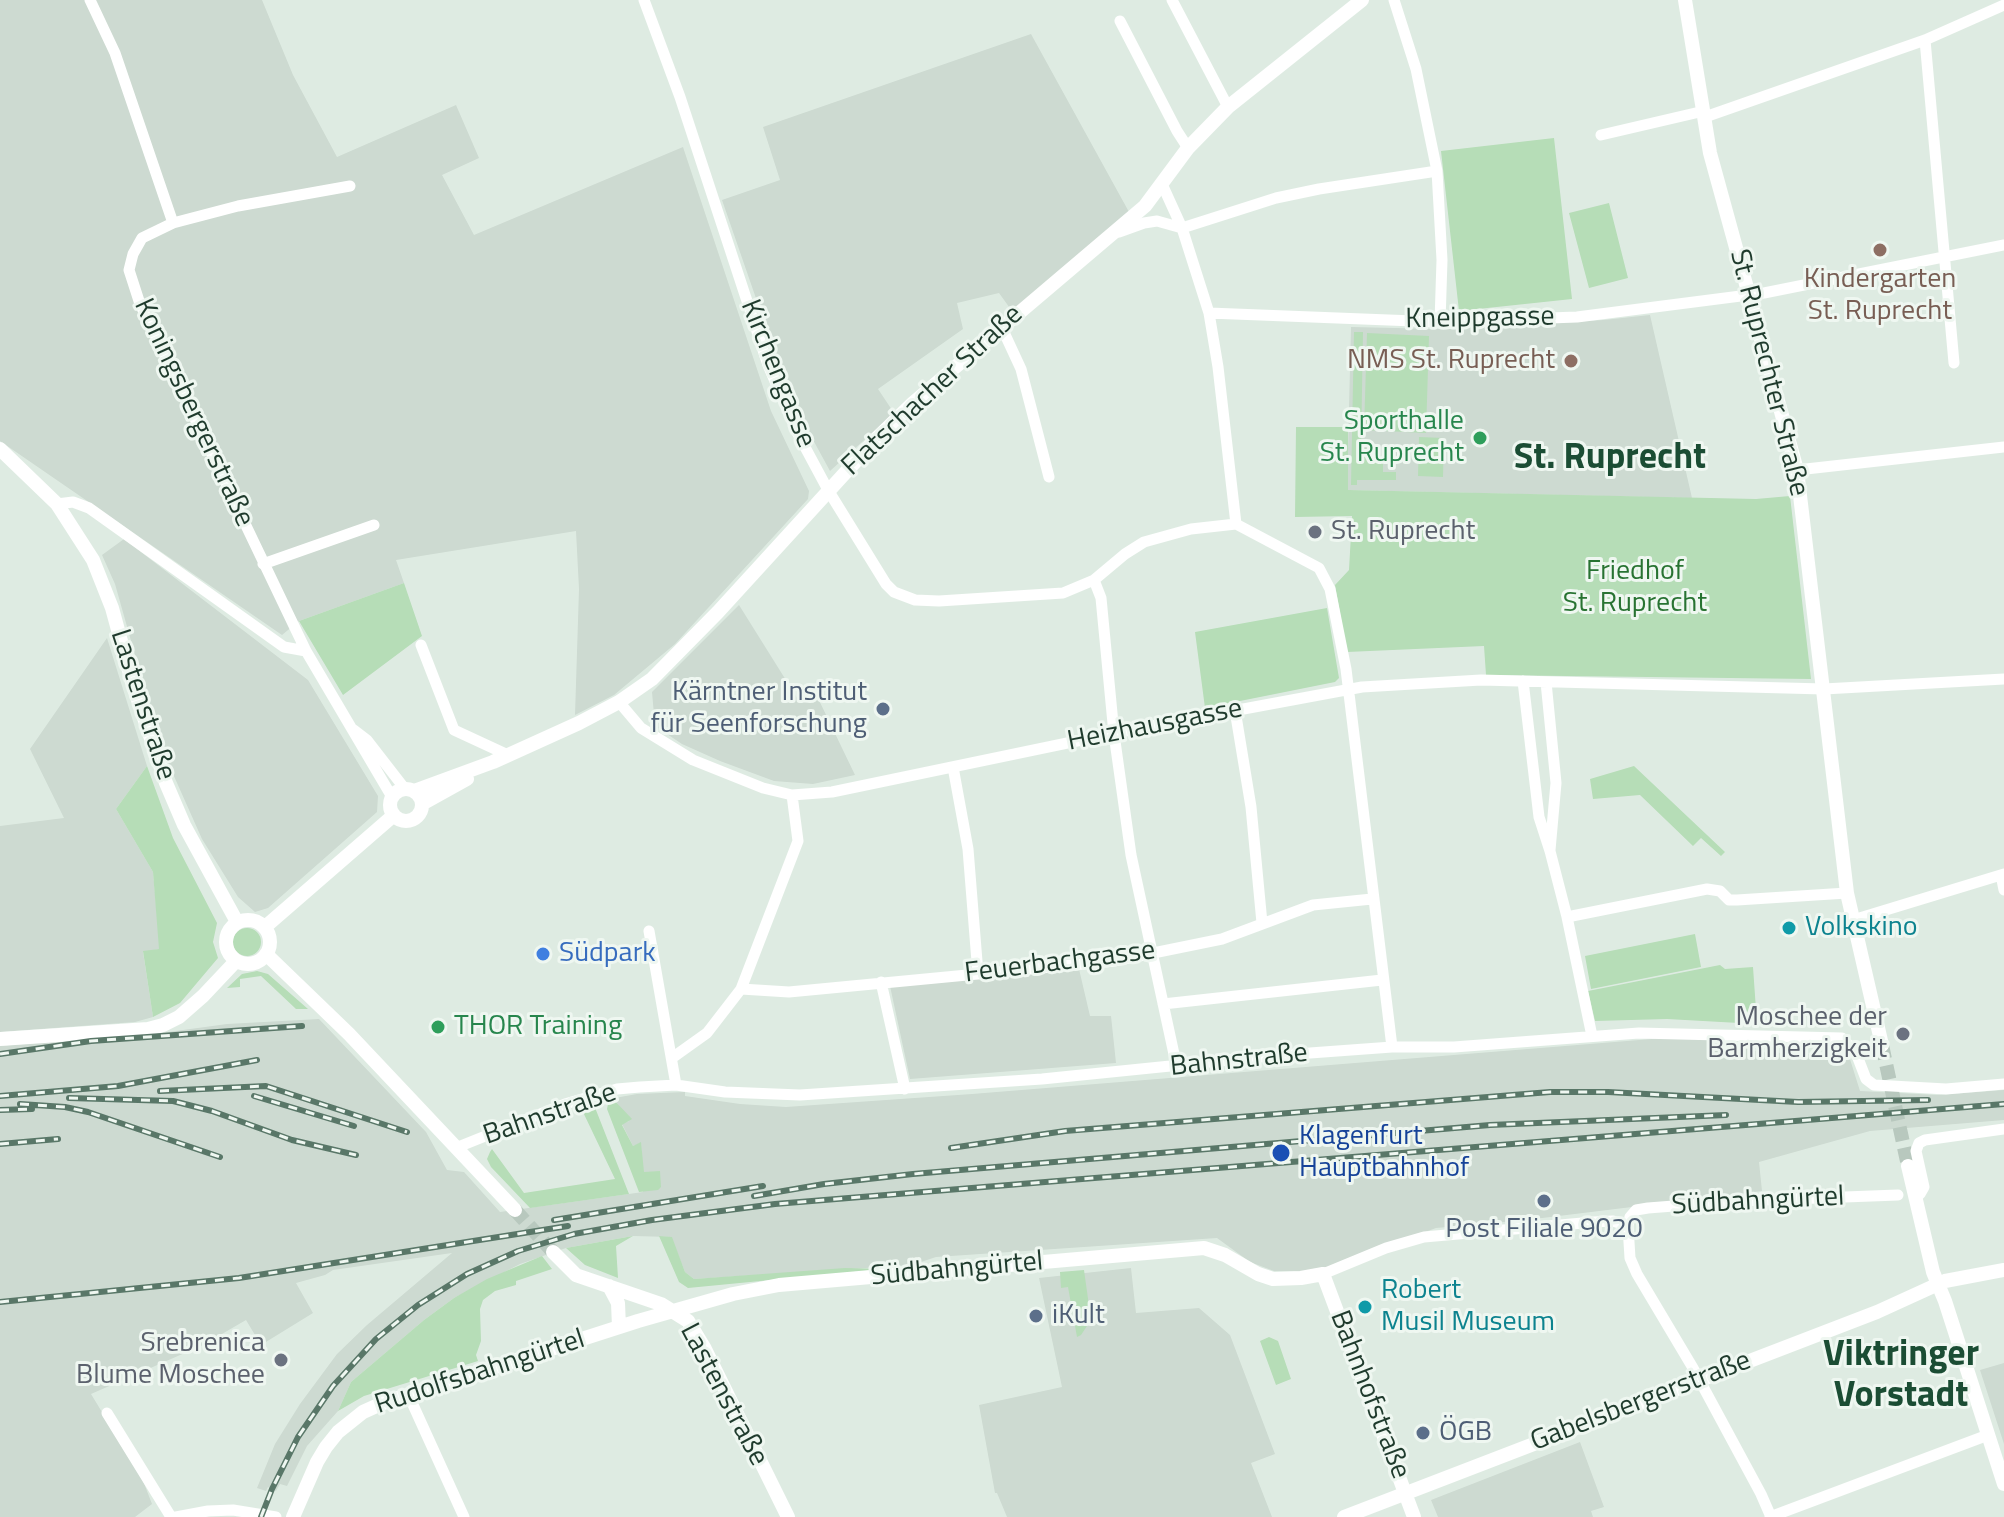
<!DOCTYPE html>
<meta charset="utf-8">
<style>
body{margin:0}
canvas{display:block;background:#deebe2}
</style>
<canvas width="2004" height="1517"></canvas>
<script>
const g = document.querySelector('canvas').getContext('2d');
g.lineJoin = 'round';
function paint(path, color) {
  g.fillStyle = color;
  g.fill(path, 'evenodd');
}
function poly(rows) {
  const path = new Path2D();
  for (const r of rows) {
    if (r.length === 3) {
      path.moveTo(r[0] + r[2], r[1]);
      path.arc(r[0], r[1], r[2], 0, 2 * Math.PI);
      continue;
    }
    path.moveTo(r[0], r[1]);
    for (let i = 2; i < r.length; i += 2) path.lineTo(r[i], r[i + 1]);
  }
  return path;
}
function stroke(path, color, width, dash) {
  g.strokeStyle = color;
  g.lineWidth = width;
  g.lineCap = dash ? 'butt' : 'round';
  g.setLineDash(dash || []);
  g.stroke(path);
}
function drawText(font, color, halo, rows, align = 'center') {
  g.font = font + ' "Titillium Web",sans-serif';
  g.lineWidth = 6;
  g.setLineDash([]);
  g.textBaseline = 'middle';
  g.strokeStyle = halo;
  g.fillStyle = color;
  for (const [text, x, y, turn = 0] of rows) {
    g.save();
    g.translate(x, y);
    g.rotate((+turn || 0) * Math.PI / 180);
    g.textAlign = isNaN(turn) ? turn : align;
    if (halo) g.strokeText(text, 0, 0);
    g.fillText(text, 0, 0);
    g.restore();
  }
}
paint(poly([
 [0,0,262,0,293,75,337,157,456,105,479,158,442,175,474,235,683,147,771,411,809,491,808,499,675,644,614,695,575,715,579,589,576,531,396,560,404,583,299,621,282,635,0,441],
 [1031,34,1129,212,1012,311,999,293,957,303,963,329,878,389,894,413,830,471,805,425,778,362,722,200,780,180,763,127],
 [1650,315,1692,498,1347,490,1351,327,1439,329,1604,320],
 [124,539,308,680,378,796,377,812,268,908,255,912,238,897,202,839,161,747,115,584,102,555],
 [739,605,799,701,816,694,855,775,813,784,774,781,720,761,682,744,655,726,652,692],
 [107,638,147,766,116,809,153,872,160,949,143,952,153,1017,135,1022,0,1032,0,826,64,818,30,749],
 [1079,969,1090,1016,1111,1016,1116,1063,910,1079,890,986],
 [319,1019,426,1132,447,1170,464,1172,500,1212,643,1192,641,1143,633,1146,622,1124,629,1121,615,1100,609,1099,637,1094,685,1092,685,1096,740,1104,786,1107,972,1094,1664,1038,1710,1040,1760,1052,1849,1056,1860,1091,1937,1095,2004,1090,2004,1120,1870,1131,1759,1162,1762,1191,1526,1220,1436,1228,1318,1271,1274,1271,1250,1262,1217,1238,936,1257,912,1265,694,1279,685,1272,671,1237,633,1236,566,1248,520,1264,454,1298,424,1320,351,1382,338,1411,307,1446,287,1486,280,1484,276,1491,268,1487,266,1491,257,1488,275,1444,300,1404,337,1354,367,1325,452,1253,333,1270,325,1275,296,1283,313,1313,261,1345,246,1320,203,1345,91,1394,142,1478,152,1504,135,1517,0,1517,0,1046,161,1033,227,1024],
 [1131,1268,1136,1313,1199,1308,1230,1335,1275,1454,1251,1463,1272,1517,1007,1517,997,1493,995,1493,979,1405,1062,1387,1039,1278],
 [2004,1363,2004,1444,1980,1370],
 [1580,1442,1604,1507,1591,1511,1593,1517,1438,1517,1431,1500]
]), '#cddad1');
paint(poly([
 [1554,138,1572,299,1459,311,1441,151],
 [1609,203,1628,278,1589,288,1569,213],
 [1354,332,1363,332,1361,448,1375,449,1383,458,1383,472,1396,472,1396,480,1357,480,1357,485,1351,485],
 [1367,333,1429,336,1426,433,1364,430],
 [1296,427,1348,427,1348,490,1756,499,1790,496,1811,679,1486,675,1484,646,1347,652,1335,585,1349,570,1352,516,1295,517],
 [1419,437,1444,438,1443,477,1418,476],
 [404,583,422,636,343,695,299,621],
 [1327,608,1339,678,1335,682,1205,708,1195,632],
 [147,766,173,838,217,923,213,942,218,958,180,1003,153,1017,143,951,159,949,153,872,116,809],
 [1634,766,1725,852,1721,856,1701,838,1693,846,1640,795,1593,799,1590,779],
 [247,942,14],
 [1695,934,1701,967,1591,989,1585,956],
 [1720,965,1725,969,1753,967,1757,1024,1667,1019,1595,1021,1588,991],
 [257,971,268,974,308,1009,296,1009,261,976,240,979,240,987,227,988,242,974],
 [609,1099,614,1100,632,1119,622,1125,633,1146,641,1142,644,1172,660,1171,661,1187,658,1190,639,1192,607,1109],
 [594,1105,629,1194,530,1208,491,1167,487,1159,490,1152,492,1149,524,1193,615,1179,582,1110],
 [633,1236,616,1246,618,1278,585,1265,566,1248],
 [659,1236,672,1237,685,1272,694,1279,845,1268,885,1269,688,1288,679,1282],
 [542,1256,552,1269,516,1281,516,1285,495,1291,483,1300,480,1309,481,1341,476,1355,478,1361,364,1396,338,1411,351,1382,424,1320,454,1298,487,1279],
 [1084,1270,1091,1320,1081,1335,1077,1337,1068,1287,1061,1288,1060,1272],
 [1269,1337,1278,1341,1291,1379,1276,1385,1260,1341]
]), '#b6ddb7');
stroke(poly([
 [1882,1045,1908,1166],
 [515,1210,553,1252]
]), '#b8c8be', 14, [14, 7]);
stroke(poly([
 [90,0,115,53,173,223],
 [644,0,680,97,768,365,798,434,828,490,886,584,894,592,915,600,939,601,1063,593,1094,580,1125,554,1144,542,1191,529,1236,524,1319,568,1330,589,1346,669,1392,1047],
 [1172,0,1228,107],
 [1394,0,1416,69,1437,171,1442,260,1440,322],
 [1120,21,1177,131,1188,148],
 [1925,40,1954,363],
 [1705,117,1925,40,2004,5],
 [1601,135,1704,111],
 [1162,184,1182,228,1209,313,1218,367,1236,524],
 [350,186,238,206,173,223,142,238,133,254,129,270,140,304,306,651,392,797],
 [1119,232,1144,223,1157,221,1182,228,1276,198,1319,189,1437,171],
 [1209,313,1440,322,1577,317,1764,293,2004,245],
 [1002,328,1021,369,1049,477],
 [1797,470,2004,447],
 [57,504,73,502,89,508,284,647,306,651],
 [263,564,374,525],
 [1094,580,1101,598,1114,734,1131,855,1177,1068],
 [421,645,454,730,508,755],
 [1523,681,1539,817,1550,851,1567,917,1592,1036],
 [1546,682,1556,783,1550,850],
 [619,702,641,728,693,760,763,788,792,795],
 [1235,710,1251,807,1262,923],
 [354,730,367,740,405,789],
 [953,767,968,849,978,974],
 [2001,875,2004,890],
 [1567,917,1707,889,1720,891,1729,900,1737,900,1847,893],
 [1853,920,2004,874],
 [649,931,676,1085],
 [881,982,905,1089],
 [741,989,789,992,1114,961,1222,939,1313,905,1372,899],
 [1163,1004,1382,980],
 [672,1058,707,1033,741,989,798,841,792,795,832,792,1125,731,1362,687,1481,680,1824,689,2004,679],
 [458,1147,565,1104,617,1089,640,1087,676,1085,725,1092,800,1095,1042,1079,1269,1056,1392,1047,1454,1047,1639,1033,1842,1038,1856,1053,1866,1079,1874,1085,1946,1089,2004,1084],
 [1914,1194,1920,1194,1924,1187,1916,1151,1919,1143,1925,1140,2004,1129],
 [1323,1274,1386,1248,1424,1237,1594,1222,1613,1221,1628,1226],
 [409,1396,464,1517],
 [107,1413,171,1517],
 [176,1517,208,1511,233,1510,276,1517],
 [1770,1517,1988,1435],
 [1771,1517,1761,1494,1693,1368,1637,1274,1630,1258,1628,1226,1630,1217,1636,1210,1648,1208,1738,1201,1898,1195]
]), '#fff', 11);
stroke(poly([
 [1685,0,1710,153,1797,470,1847,893,1882,1045],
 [0,449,57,504,93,560,112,608,133,685,166,783,184,825,237,922],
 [406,805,16],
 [414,791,493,762,579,723,619,702,652,679,718,612,877,438,913,403,1145,206,1188,148,1228,107,1362,0],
 [422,804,467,779],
 [248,942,22],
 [265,927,394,815],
 [266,954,349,1034,515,1210],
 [0,1039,148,1029,163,1025,179,1017,203,996,236,961],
 [1908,1166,1933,1272,1945,1301,2004,1484],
 [553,1252,576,1275,661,1304,688,1321,705,1349,788,1517],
 [609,1286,618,1303,619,1327],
 [293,1517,317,1462,326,1447,338,1432,363,1412,383,1403,638,1321,733,1294,779,1285,1204,1248,1225,1255,1258,1274,1273,1279,1301,1278,1323,1274,1414,1517],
 [1344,1517,1877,1312,1945,1281,2004,1270]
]), '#fff', 14);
const rail = poly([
 [0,1054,91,1041,302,1026],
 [160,1091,266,1086,407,1132],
 [0,1096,118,1086,257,1060],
 [254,1096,354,1126],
 [69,1098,173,1101,212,1111,292,1140,356,1155],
 [20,1104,65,1107,88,1112,220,1157],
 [0,1110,32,1109],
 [0,1144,58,1139],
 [951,1148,1065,1131,1550,1092,1608,1092,1798,1102,1928,1100],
 [754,1196,824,1184,913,1174,1490,1125,1726,1115],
 [554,1220,763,1186],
 [0,1302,239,1278,568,1226],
 [261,1517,272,1489,298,1437,333,1386,376,1339,418,1305,467,1274,518,1251,574,1234,652,1220,775,1204,2004,1104]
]);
stroke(rail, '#597768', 6);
stroke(rail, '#eff7f1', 3, [9]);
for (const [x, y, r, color] of [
 [1880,250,8,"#8d6e63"],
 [1571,361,8,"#8d6e63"],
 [1480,438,8,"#2e9e5b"],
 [1315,532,8,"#6b7280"],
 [883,709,8,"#5c6f8a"],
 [1789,928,8,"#0f9aa8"],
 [543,954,8,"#3f7fe0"],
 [438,1027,8,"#2e9e5b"],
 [1903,1034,8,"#6b7280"],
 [1281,1153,10,"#1a4fb4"],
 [1544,1201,8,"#5c6f8a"],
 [1365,1307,8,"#0f9aa8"],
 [1036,1316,8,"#5c6f8a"],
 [281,1360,8,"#6b7280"],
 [1423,1433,8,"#5c6f8a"]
]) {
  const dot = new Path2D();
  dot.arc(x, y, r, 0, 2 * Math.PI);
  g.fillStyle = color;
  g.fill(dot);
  stroke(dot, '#eff7f1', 3);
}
drawText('28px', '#785e54', '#eff7f1', [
 ["Kindergarten",1880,280],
 ["St. Ruprecht",1880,312],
 ["NMS St. Ruprecht",1555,361,"right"]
]);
drawText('28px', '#1f3b2d', '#eff7f1', [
 ["Kneippgasse",1480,319,-1],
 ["St. Ruprechter Straße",1768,373,76],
 ["Kirchengasse",777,374,68],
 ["Flatschacher Straße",933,391,-43],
 ["Koningsbergerstraße",193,413,65],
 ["Lastenstraße",142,705,72],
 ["Heizhausgasse",1155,726,-11],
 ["Feuerbachgasse",1060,963,-7],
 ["Bahnstraße",1239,1061,-6],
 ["Bahnstraße",550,1115,-19],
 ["Südbahngürtel",1758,1202,-3],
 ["Südbahngürtel",957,1270,-5],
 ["Rudolfsbahngürtel",480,1373,-18],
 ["Lastenstraße",723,1395,62],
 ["Bahnhofstraße",1369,1395,69],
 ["Gabelsbergerstraße",1641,1402,-21]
]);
drawText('28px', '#27864d', '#eff7f1', [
 ["Sporthalle",1464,422],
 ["St. Ruprecht",1464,454],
 ["THOR Training",454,1027,"left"]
], 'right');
drawText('28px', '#5b616d', '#eff7f1', [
 ["St. Ruprecht",1331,532,"left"],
 ["Moschee der",1887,1018],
 ["Barmherzigkeit",1887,1050],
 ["Srebrenica",265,1344],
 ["Blume Moschee",265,1376]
], 'right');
drawText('28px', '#287332', '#eff7f1', [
 ["Friedhof",1635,572],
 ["St. Ruprecht",1635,604]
]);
drawText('28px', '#4e5e75', '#eff7f1', [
 ["Kärntner Institut",867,693,"right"],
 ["für Seenforschung",867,725,"right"],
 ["Post Filiale 9020",1544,1230,"center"],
 ["iKult",1052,1316],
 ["ÖGB",1439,1433]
], 'left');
drawText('28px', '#0d838f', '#eff7f1', [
 ["Volkskino",1805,928],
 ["Robert",1381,1291],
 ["Musil Museum",1381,1323]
], 'left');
drawText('28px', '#366cbe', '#eff7f1', [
 ["Südpark",559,954]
], 'left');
drawText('28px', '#164399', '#eff7f1', [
 ["Klagenfurt",1299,1137],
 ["Hauptbahnhof",1299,1169]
], 'left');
drawText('bold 36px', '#1b4d34', '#eff7f1', [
 ["St. Ruprecht",1610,459],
 ["Viktringer",1901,1356],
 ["Vorstadt",1901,1397]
]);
</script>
